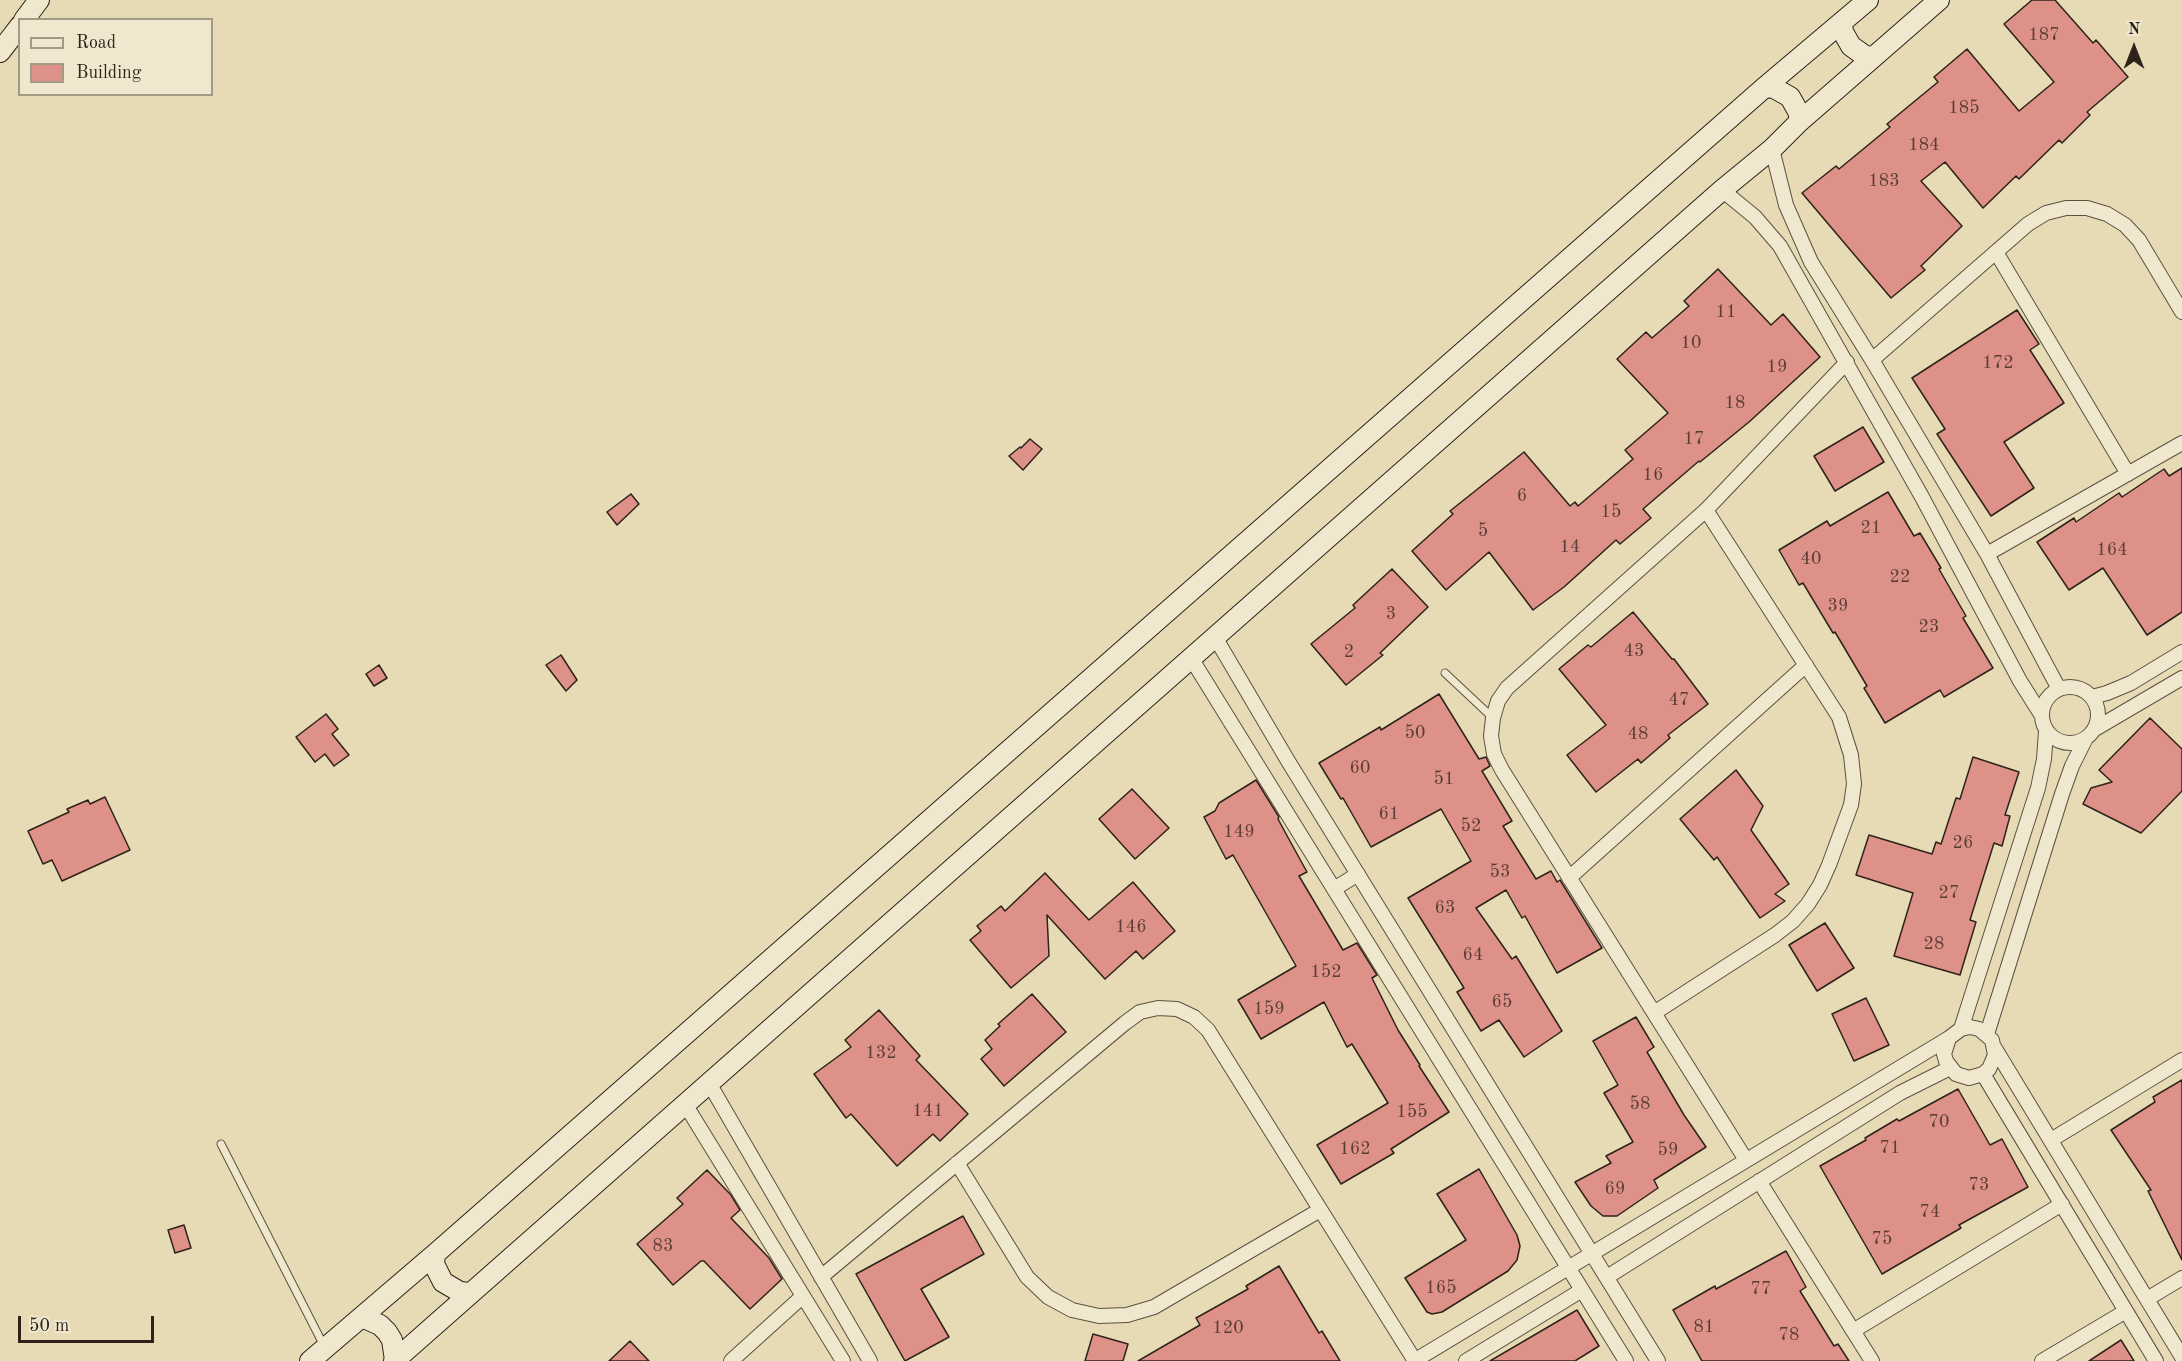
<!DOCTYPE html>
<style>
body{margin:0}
#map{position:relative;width:2182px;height:1361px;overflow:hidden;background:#e6dbb4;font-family:"Old Standard TT",serif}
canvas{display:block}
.legend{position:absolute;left:18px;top:18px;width:195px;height:78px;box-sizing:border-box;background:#efe8ce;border:2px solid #a29986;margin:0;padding:8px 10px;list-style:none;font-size:18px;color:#2e221a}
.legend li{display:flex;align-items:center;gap:12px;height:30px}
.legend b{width:30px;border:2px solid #a29986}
.north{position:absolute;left:2104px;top:18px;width:60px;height:60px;-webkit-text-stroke:4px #efe8ce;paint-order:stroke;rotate:0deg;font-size:16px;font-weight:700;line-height:24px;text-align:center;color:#2e221a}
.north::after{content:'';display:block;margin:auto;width:21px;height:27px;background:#2e221a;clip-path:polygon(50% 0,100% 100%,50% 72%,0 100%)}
.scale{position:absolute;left:18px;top:1316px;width:136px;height:27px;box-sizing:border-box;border:3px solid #2e221a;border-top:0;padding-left:8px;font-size:18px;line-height:21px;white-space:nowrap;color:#2e221a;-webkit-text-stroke:4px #efe8ce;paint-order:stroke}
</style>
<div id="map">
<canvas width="2182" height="1361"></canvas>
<ul class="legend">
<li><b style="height:8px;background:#efe8ce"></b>Road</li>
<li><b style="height:16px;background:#de9188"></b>Building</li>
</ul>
<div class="north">N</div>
<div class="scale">50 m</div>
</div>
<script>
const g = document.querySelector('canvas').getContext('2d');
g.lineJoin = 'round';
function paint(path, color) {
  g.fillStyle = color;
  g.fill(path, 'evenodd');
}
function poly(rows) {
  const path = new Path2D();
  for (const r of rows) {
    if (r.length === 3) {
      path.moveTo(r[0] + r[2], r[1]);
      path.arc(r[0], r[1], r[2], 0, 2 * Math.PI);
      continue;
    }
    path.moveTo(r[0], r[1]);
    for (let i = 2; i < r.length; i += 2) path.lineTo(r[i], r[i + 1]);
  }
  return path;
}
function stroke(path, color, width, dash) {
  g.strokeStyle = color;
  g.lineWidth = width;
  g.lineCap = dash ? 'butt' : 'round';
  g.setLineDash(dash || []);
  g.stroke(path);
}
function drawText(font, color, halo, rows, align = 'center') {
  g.font = font + ' "Old Standard TT",serif';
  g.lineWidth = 4.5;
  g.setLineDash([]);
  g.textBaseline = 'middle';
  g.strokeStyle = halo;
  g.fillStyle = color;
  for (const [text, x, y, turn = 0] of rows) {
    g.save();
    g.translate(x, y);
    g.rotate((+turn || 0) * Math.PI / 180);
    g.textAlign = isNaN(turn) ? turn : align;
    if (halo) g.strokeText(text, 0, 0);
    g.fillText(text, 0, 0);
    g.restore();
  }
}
const building = poly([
 [2032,0,2055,0,2093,43,2096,40,2128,77,2087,112,2090,115,2062,143,2059,140,2019,179,2016,176,1983,208,1945,162,1921,181,1962,226,1921,266,1925,270,1891,298,1802,193,1836,166,1839,169,1890,127,1887,124,1938,82,1934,77,1967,49,2019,111,2054,82,2004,24,2032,0],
 [1718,269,1771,325,1783,314,1820,357,1749,422,1700,462,1699,461,1643,509,1651,518,1620,544,1616,540,1564,587,1533,610,1489,552,1446,590,1412,551,1453,514,1450,511,1524,452,1570,506,1575,502,1578,506,1633,459,1625,450,1668,413,1617,359,1646,332,1652,338,1689,306,1684,301,1718,269],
 [2017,310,2039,344,2030,350,2064,403,2004,442,2034,488,1991,516,1937,434,1945,429,1912,378,2017,310],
 [1863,427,1884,462,1835,491,1814,456,1863,427],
 [1030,439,1042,449,1023,470,1009,456,1020,447,1021,448,1030,439],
 [2182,468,2182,612,2147,635,2103,568,2069,590,2037,542,2074,518,2076,522,2119,493,2122,497,2164,469,2169,476,2182,468],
 [1888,492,1914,536,1920,533,1941,568,1939,569,1966,616,1963,618,1993,668,1944,697,1940,690,1885,723,1864,688,1867,686,1835,632,1833,633,1803,583,1799,585,1779,550,1827,521,1830,526,1888,492],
 [631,494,639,504,617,525,607,512,631,494],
 [1392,569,1428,607,1380,653,1383,655,1346,685,1311,644,1355,608,1353,605,1392,569],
 [1633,612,1672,659,1674,659,1708,704,1668,735,1670,738,1641,763,1638,759,1596,792,1567,755,1606,725,1559,669,1588,645,1591,647,1633,612],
 [561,655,577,680,566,691,546,665,561,655],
 [379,665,387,678,374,686,366,674,379,665],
 [1439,694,1479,759,1486,757,1490,766,1482,771,1512,821,1503,826,1536,879,1551,871,1557,882,1560,880,1602,948,1557,973,1525,916,1522,918,1506,890,1476,908,1512,959,1516,956,1562,1031,1524,1057,1499,1020,1481,1031,1457,992,1464,988,1408,898,1471,861,1441,809,1371,847,1343,798,1341,799,1319,763,1380,727,1381,730,1439,694],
 [326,714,338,729,332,734,349,755,334,766,325,754,315,762,296,737,326,714],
 [2150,718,2182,749,2182,791,2141,833,2083,804,2091,788,2112,782,2099,770,2150,718],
 [1973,757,2019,772,2005,815,2010,816,2002,846,1994,843,1970,920,1976,922,1960,975,1894,956,1913,893,1856,875,1869,835,1932,854,1936,842,1941,844,1956,798,1960,799,1973,757],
 [1736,770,1763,806,1751,830,1789,884,1775,894,1785,901,1760,918,1717,857,1714,860,1680,819,1736,770],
 [1256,780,1279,817,1278,819,1285,832,1307,872,1299,876,1343,950,1357,943,1377,975,1372,978,1398,1030,1420,1065,1419,1066,1449,1112,1391,1149,1394,1153,1341,1184,1317,1145,1388,1103,1352,1044,1347,1047,1324,1002,1261,1039,1238,1000,1296,966,1233,855,1226,859,1204,817,1215,811,1219,803,1256,780],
 [1132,789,1169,828,1135,859,1099,819,1132,789],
 [105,797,130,850,62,881,52,860,43,864,28,831,69,812,67,809,88,800,90,804,105,797],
 [1045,873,1089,920,1133,882,1175,931,1143,959,1136,951,1105,979,1047,915,1049,956,1011,988,970,940,981,931,977,926,1001,906,1005,911,1045,873],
 [1825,923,1854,968,1817,991,1789,945,1825,923],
 [1032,994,1066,1032,1004,1086,981,1059,992,1049,985,1040,1000,1026,998,1024,1032,994],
 [1866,998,1889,1045,1854,1061,1832,1014,1866,998],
 [879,1010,920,1056,916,1060,968,1114,940,1141,933,1134,897,1166,851,1114,846,1118,814,1074,851,1047,845,1040,879,1010],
 [1636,1017,1654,1047,1647,1052,1684,1115,1706,1147,1654,1180,1658,1188,1617,1216,1603,1216,1591,1206,1575,1182,1611,1163,1606,1156,1633,1142,1604,1093,1618,1085,1593,1041,1636,1017],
 [2182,1080,2182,1260,2148,1191,2151,1190,2111,1130,2155,1102,2153,1097,2182,1080],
 [1958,1089,1990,1145,2002,1139,2028,1187,1959,1225,1961,1228,1882,1274,1820,1166,1866,1140,1865,1138,1897,1119,1899,1121,1958,1089],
 [1479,1169,1517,1235,1520,1246,1517,1260,1508,1271,1442,1312,1432,1314,1427,1312,1405,1278,1466,1240,1437,1194,1479,1169],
 [707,1170,731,1195,740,1210,731,1218,769,1258,782,1279,750,1309,704,1261,701,1261,673,1285,637,1244,683,1204,677,1198,707,1170],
 [963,1216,984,1254,921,1289,949,1337,905,1361,856,1274,963,1216],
 [184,1225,191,1248,175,1253,168,1230,184,1225],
 [1786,1251,1806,1287,1800,1291,1834,1346,1838,1344,1849,1361,1702,1361,1673,1310,1715,1286,1716,1289,1786,1251],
 [1279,1266,1319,1333,1322,1331,1340,1361,1138,1361,1200,1325,1196,1318,1248,1289,1246,1286,1279,1266],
 [1577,1310,1599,1346,1575,1361,1490,1361,1577,1310],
 [1093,1334,1128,1344,1123,1361,1085,1361,1093,1334],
 [2121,1340,2134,1361,2089,1361,2121,1340],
 [630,1341,649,1361,609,1361,630,1341]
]);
paint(building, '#de9188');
stroke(building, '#2e221a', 1.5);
const lane = poly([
 [1445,673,1493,718],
 [221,1144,324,1346]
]);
const street = poly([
 [1772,149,1786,205,1811,262,1872,360,1987,554,2059,689],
 [1722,190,1755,217,1780,246,1922,497,2020,681,2042,716],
 [1996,252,2128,474],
 [1872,360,2028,224,2046,213,2066,208,2087,208,2107,214,2125,225,2139,240,2182,312],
 [1987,554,2182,443],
 [1215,637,1288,761,1658,1361],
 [1191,658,1626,1361],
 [2070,715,28],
 [2092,697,2107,693,2131,683,2182,652],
 [2095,729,2182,678],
 [1569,878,1806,665],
 [1334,889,1358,874],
 [1654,1013,1775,935,1793,921,1808,904,1820,885,1829,865,1851,805,1854,784,1851,755,1839,717,1706,510],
 [1961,1029,2038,788,2044,759,2046,731],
 [1987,1034,2062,794,2072,766,2085,740],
 [1994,1047,2182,1357],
 [1983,1074,2156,1361],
 [709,1083,870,1361],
 [685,1104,843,1361],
 [2051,1140,2182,1060],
 [1746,1160,1502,770,1494,754,1491,736,1493,718,1498,701,1507,688,1706,510,1847,362],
 [957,1163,1027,1277,1048,1297,1072,1310,1099,1316,1127,1315,1154,1307,1320,1210],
 [1759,1181,1872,1361],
 [821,1277,1125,1023,1140,1012,1158,1008,1177,1009,1194,1017,1208,1030,1415,1361],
 [1607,1277,1900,1093,1950,1068],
 [2147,1299,2182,1278],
 [1853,1331,2062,1204],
 [731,1361,803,1296],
 [1414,1361,1949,1038,1961,1029,1970,1027,1979,1029,1992,1040,1995,1055,1989,1069,1983,1074,1969,1078,1956,1074,1946,1061,1944,1054,1949,1038],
 [1466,1361,1582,1290],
 [2042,1361,2126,1311]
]);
const secondary = poly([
 [24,20,39,0],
 [1842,23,1843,32,1851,46,1865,56,1873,57],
 [0,52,20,26],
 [1765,87,1774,88,1790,97,1799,113,1799,122],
 [435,1254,434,1264,443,1282,460,1292,470,1293],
 [362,1317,380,1325,387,1332,392,1340,395,1360],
 [310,1361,435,1254,1765,87,1868,0],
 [394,1361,1722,190,1772,149,1799,122,1939,0]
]);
stroke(lane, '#5c5040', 9);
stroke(street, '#5c5040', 16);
stroke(secondary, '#2e221a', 22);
stroke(lane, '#efe8ce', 7);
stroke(street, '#efe8ce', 14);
stroke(secondary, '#efe8ce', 20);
drawText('18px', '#5a3e36', null, [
 ["187",2044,35],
 ["185",1964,108],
 ["184",1924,145],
 ["183",1884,181],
 ["11",1726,312],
 ["10",1691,343],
 ["172",1998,363],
 ["19",1777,367],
 ["18",1735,403],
 ["17",1694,439],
 ["16",1653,475],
 ["6",1522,496],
 ["15",1611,512],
 ["21",1871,528],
 ["5",1483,531],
 ["14",1570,547],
 ["164",2112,550],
 ["40",1811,559],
 ["22",1900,577],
 ["39",1838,606],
 ["3",1391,614],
 ["23",1929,627],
 ["43",1634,651],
 ["2",1349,652],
 ["47",1679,700],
 ["50",1415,733],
 ["48",1638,734],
 ["60",1360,768],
 ["51",1444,779],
 ["61",1389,814],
 ["52",1471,826],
 ["149",1239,832],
 ["26",1963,843],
 ["53",1500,872],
 ["27",1949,893],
 ["63",1445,908],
 ["146",1131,927],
 ["28",1934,944],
 ["64",1473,955],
 ["152",1326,972],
 ["65",1502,1002],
 ["159",1269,1009],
 ["132",881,1053],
 ["58",1640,1104],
 ["141",928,1111],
 ["155",1412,1112],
 ["70",1939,1122],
 ["71",1890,1148],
 ["162",1355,1149],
 ["59",1668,1150],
 ["73",1979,1185],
 ["69",1615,1189],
 ["74",1930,1212],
 ["75",1882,1239],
 ["83",663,1246],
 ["165",1441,1288],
 ["77",1761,1289],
 ["81",1704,1327],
 ["120",1228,1328],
 ["78",1789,1335]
]);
</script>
